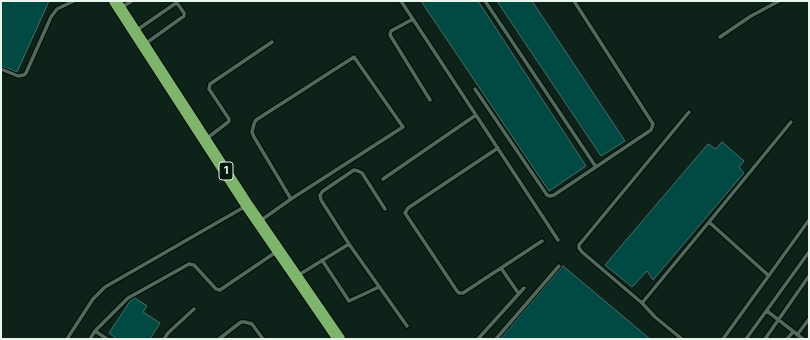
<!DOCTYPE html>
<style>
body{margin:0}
#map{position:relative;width:810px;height:340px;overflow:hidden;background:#0d2319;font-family:Inter,sans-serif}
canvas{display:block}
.frame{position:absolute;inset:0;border:2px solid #e8f6ee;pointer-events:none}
</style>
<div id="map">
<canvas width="810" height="340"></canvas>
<div class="frame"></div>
</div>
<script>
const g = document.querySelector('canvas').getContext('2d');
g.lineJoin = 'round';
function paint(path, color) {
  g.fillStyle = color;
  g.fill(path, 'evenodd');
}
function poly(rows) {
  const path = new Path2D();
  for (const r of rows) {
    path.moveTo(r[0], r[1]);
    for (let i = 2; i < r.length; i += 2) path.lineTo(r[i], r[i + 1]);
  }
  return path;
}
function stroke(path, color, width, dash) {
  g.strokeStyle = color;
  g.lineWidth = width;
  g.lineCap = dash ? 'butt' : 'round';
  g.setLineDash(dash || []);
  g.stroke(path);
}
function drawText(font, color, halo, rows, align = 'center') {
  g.font = font + ' Inter,sans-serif';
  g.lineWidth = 4;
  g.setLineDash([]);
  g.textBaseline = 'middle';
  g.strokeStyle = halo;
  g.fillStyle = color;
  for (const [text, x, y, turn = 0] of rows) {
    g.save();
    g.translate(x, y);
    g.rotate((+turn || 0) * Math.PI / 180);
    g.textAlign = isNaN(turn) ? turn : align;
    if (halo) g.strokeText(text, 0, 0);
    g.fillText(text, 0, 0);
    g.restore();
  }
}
const building = poly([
 [1,1,49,1,17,72,1,66,1,1],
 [421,1,478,1,586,166,549,191,421,1],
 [497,1,532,1,625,141,601,156,497,1],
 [722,142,744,161,739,167,744,173,653,280,647,271,632,287,605,265,708,144,716,149,722,142],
 [563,266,650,339,500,339,563,266],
 [135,298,147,306,143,312,160,323,150,339,117,339,109,333,131,300,135,298]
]);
paint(building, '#014943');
stroke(building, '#4f6c69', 1);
const lane = poly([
 [401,1,558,240],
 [485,1,596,167],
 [122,7,132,1],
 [413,19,391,31,390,35,430,100],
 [137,30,176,3,177,3,184,13,184,16,145,44],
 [720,37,751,16,779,1],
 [1,69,18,76,24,75,26,73,51,17,57,9,74,1],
 [475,89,547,195,550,196,554,195,651,130,653,124,574,1],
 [206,139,227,123,229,121,229,119,209,89,210,84,272,42],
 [498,148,408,208,405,213,457,291,459,293,463,293,542,241],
 [383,179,476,115],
 [260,221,291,199,403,127,354,57,256,120,254,124,252,132,254,137,291,199],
 [349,244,321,200,320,195,323,191,354,170,358,171,362,173,385,209],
 [322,260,349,301,379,287],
 [501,268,519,294],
 [768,275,709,222,791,122],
 [297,276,349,244,407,326],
 [642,303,709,222],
 [767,311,803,339],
 [95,331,107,339],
 [797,335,809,319],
 [67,339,93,299,105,287,246,206],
 [90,339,95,331,128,298,189,264,194,265,216,289,220,290,276,252],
 [164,339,168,333,194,309],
 [219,339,241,322,245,322,252,324,263,339],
 [478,339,524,288],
 [496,339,559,266],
 [682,339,655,317,642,303,582,252,579,248,579,245,689,112],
 [723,339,809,220],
 [746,339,809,252],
 [765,339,809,276],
 [787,339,793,332]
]);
const highway = poly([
 [115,1,247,205,339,339]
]);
stroke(lane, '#000c05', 5.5);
stroke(highway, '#000c05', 14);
stroke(lane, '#526a5d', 3.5);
stroke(highway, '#7eb46c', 12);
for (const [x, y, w] of [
 [226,171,14]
]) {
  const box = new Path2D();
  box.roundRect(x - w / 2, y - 9, w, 18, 3);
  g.fillStyle = '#041a10';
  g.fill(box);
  stroke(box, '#e8f6ee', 1);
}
drawText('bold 11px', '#e8f6ee', null, [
 ["1",226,171]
]);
</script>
